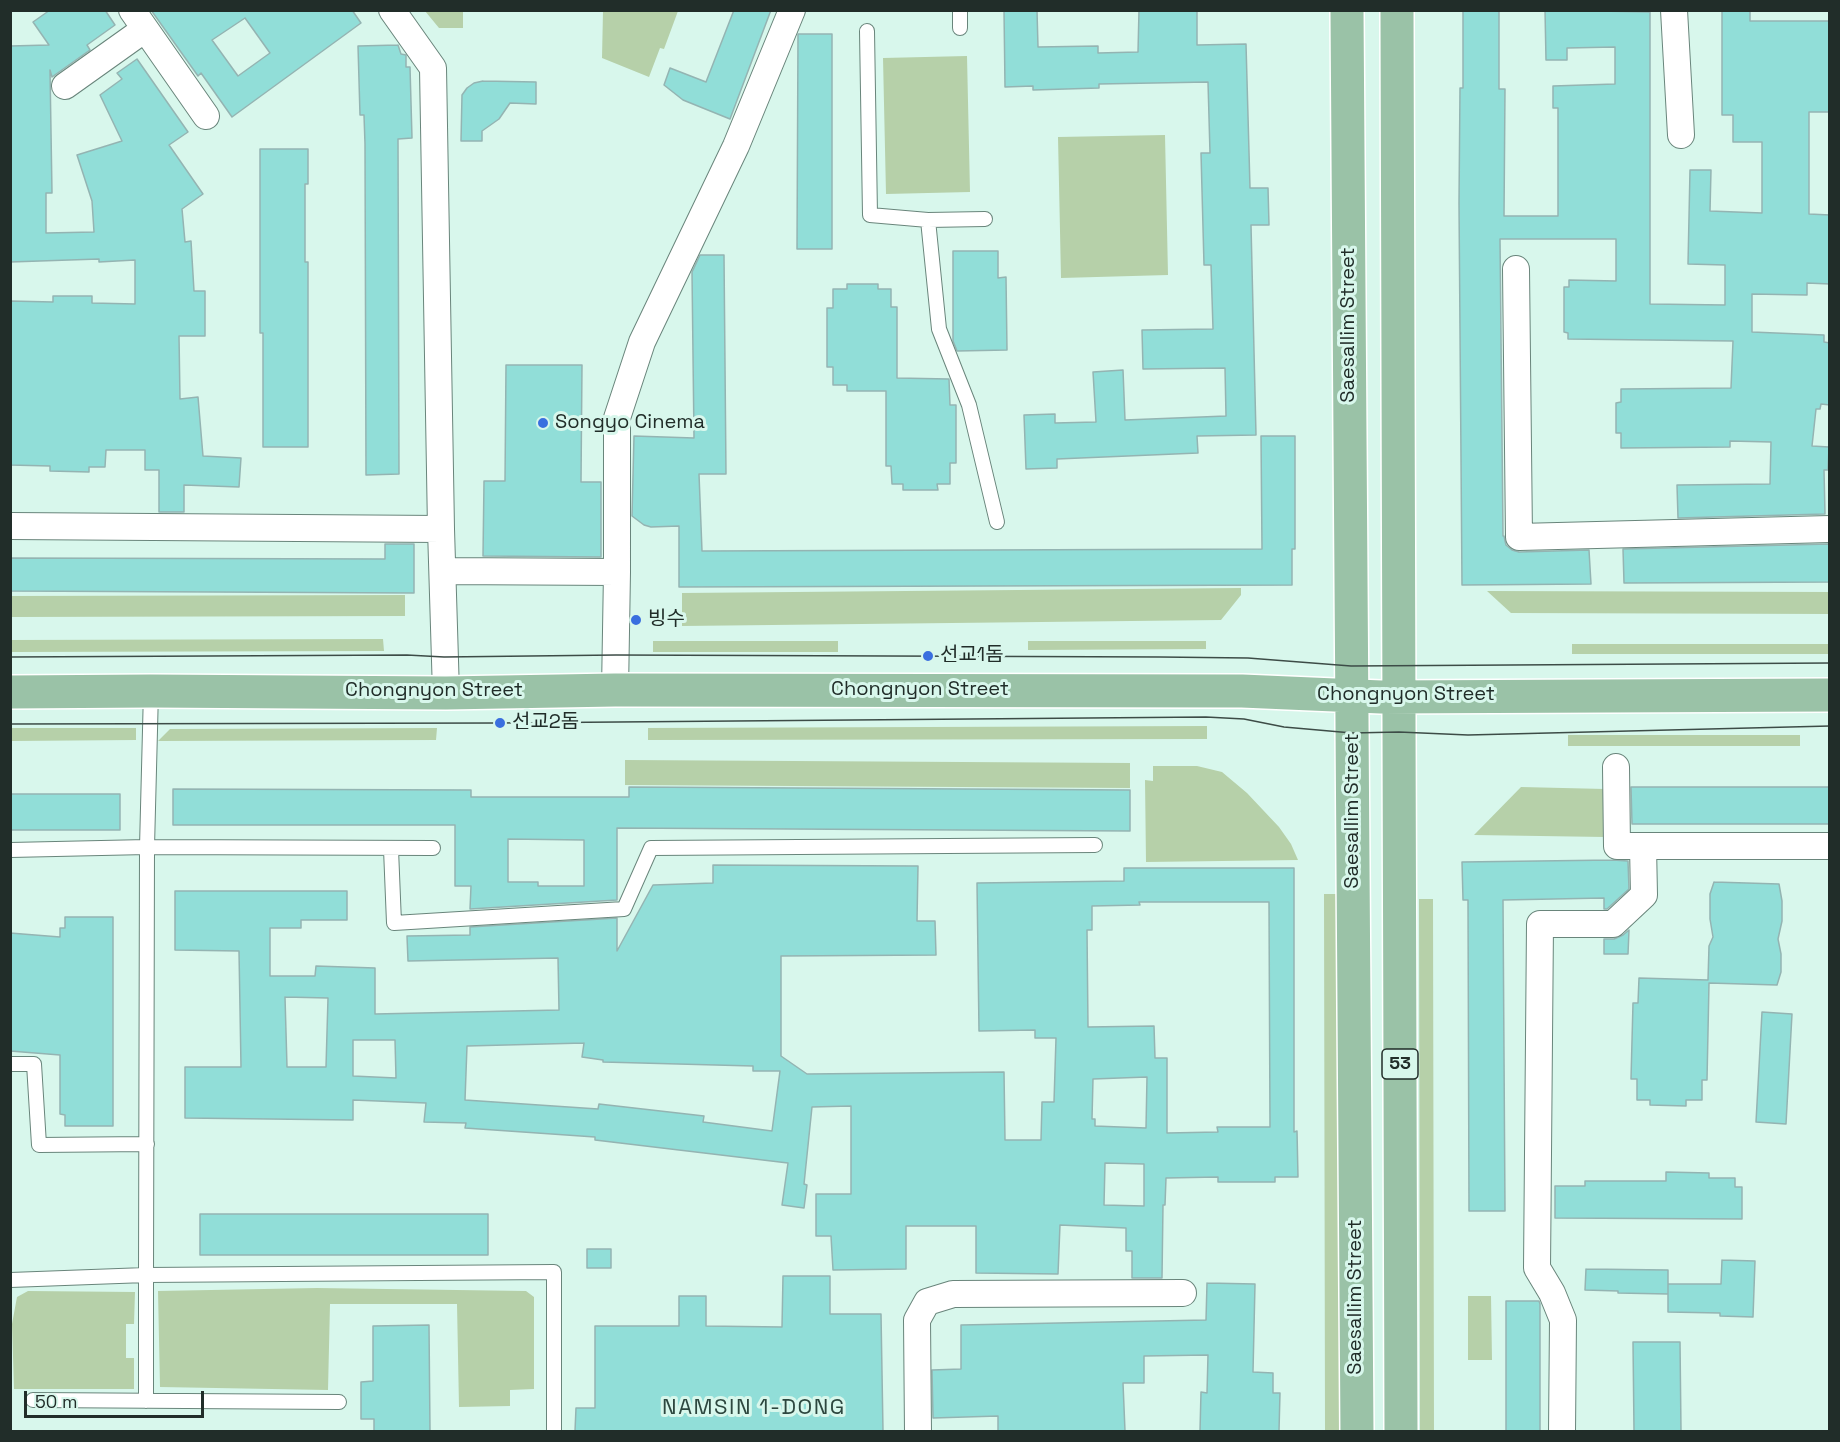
<!DOCTYPE html>
<meta charset="utf-8">
<style>
body{margin:0}
#map{position:relative;width:1840px;height:1442px;overflow:hidden;background:#d8f7ec;font-family:"Space Grotesk",sans-serif}
canvas{display:block}
.frame{position:absolute;inset:0;border:12px solid #212d29;pointer-events:none}
.scale{position:absolute;left:24px;top:1391px;width:180px;height:27px;box-sizing:border-box;border:3px solid #212d29;border-top:0;padding-left:8px;font-size:18px;line-height:21px;white-space:nowrap;color:#212d29;-webkit-text-stroke:4px #d8f7ec;paint-order:stroke}
</style>
<div id="map">
<canvas width="1840" height="1442"></canvas>
<div class="frame"></div>
<div class="scale">50 m</div>
</div>
<script>
const g = document.querySelector('canvas').getContext('2d');
g.lineJoin = 'round';
function paint(path, color) {
  g.fillStyle = color;
  g.fill(path, 'evenodd');
}
function poly(rows) {
  const path = new Path2D();
  for (const r of rows) {
    path.moveTo(r[0], r[1]);
    for (let i = 2; i < r.length; i += 2) path.lineTo(r[i], r[i + 1]);
  }
  return path;
}
function stroke(path, color, width, dash) {
  g.strokeStyle = color;
  g.lineWidth = width;
  g.lineCap = dash ? 'butt' : 'round';
  g.setLineDash(dash || []);
  g.stroke(path);
}
function drawText(font, color, halo, rows, align = 'center') {
  g.font = font + ' "Space Grotesk","Noto Sans KR",sans-serif';
  g.lineWidth = 6;
  g.setLineDash([]);
  g.textBaseline = 'middle';
  g.strokeStyle = halo;
  g.fillStyle = color;
  for (const [text, x, y, turn = 0] of rows) {
    g.save();
    g.translate(x, y);
    g.rotate((+turn || 0) * Math.PI / 180);
    g.textAlign = isNaN(turn) ? turn : align;
    if (halo) g.strokeText(text, 0, 0);
    g.fillText(text, 0, 0);
    g.restore();
  }
}
paint(poly([
 [425,11,463,11,463,28,439,28],
 [603,11,678,11,664,49,660,48,649,77,602,58],
 [967,56,970,192,886,194,883,58],
 [1165,135,1168,275,1061,278,1058,137],
 [1241,588,1241,595,1221,620,682,626,682,593],
 [1487,591,1829,592,1829,614,1511,613],
 [405,595,405,616,11,617,11,596],
 [383,639,384,651,10,652,11,640],
 [653,641,838,641,838,652,653,652],
 [1028,641,1206,641,1206,649,1028,650],
 [1572,644,1829,644,1830,654,1572,654],
 [1207,726,1207,739,648,740,648,728],
 [11,728,136,728,136,740,11,741],
 [437,728,436,740,158,741,170,729],
 [1568,735,1800,735,1800,746,1568,746],
 [625,760,1130,763,1130,788,625,785],
 [1153,766,1197,766,1222,772,1247,793,1279,827,1291,844,1298,860,1146,862,1145,780,1153,781],
 [1521,787,1605,789,1605,837,1474,835],
 [1324,894,1343,894,1344,1432,1325,1431],
 [1419,899,1433,899,1434,1432,1420,1431],
 [317,1288,526,1291,534,1297,534,1389,510,1390,510,1406,459,1407,457,1304,330,1304,328,1390,160,1387,158,1291],
 [28,1291,135,1292,134,1324,126,1324,126,1358,134,1358,134,1389,14,1389,12,1324,17,1297],
 [1468,1296,1491,1296,1492,1360,1468,1360]
]), '#b6d0a9');
const building = poly([
 [50,10,105,10,115,25,87,45,90,50,52,77,50,70,52,193,46,193,46,233,94,232,92,201,77,155,122,141,100,95,122,79,117,73,137,59,188,132,169,145,203,194,182,209,185,242,191,241,194,291,205,291,205,336,179,336,180,399,198,397,203,456,241,458,239,487,184,485,184,512,159,512,159,470,145,470,145,450,106,450,105,467,89,467,89,472,50,471,50,466,10,465,10,301,53,302,53,296,92,296,92,303,135,304,135,260,99,262,99,259,10,262,10,46,49,45,33,22,50,10],
 [151,10,352,10,361,23,232,117,201,73,198,76,151,10],
 [245,18,270,53,238,76,212,40,245,18],
 [734,10,771,10,730,119,683,100,664,85,670,68,706,82,734,10],
 [1004,10,1037,10,1038,47,1098,46,1098,53,1138,52,1139,10,1197,10,1197,45,1246,44,1250,188,1268,188,1269,225,1251,225,1256,435,1197,436,1198,453,1057,459,1057,468,1026,469,1024,415,1055,414,1055,423,1096,422,1093,372,1123,370,1125,420,1226,416,1225,368,1143,369,1142,330,1213,329,1211,265,1204,265,1201,153,1210,153,1208,82,1099,84,1099,88,1033,90,1033,86,1005,87,1004,10],
 [1463,10,1499,10,1499,89,1505,89,1504,216,1558,216,1558,108,1553,108,1553,86,1615,84,1615,47,1567,48,1567,60,1546,60,1545,10,1650,12,1650,304,1725,305,1725,265,1688,264,1690,170,1711,170,1710,211,1762,213,1762,142,1733,142,1733,115,1722,115,1722,10,1750,10,1750,21,1830,21,1830,112,1809,112,1809,214,1830,215,1830,284,1807,283,1807,295,1752,294,1752,332,1824,335,1824,342,1830,343,1830,405,1821,404,1820,409,1816,409,1812,446,1829,447,1828,470,1824,470,1825,514,1678,518,1677,485,1770,484,1771,442,1730,441,1730,447,1621,448,1621,433,1616,433,1616,403,1621,402,1621,389,1731,388,1733,341,1568,339,1568,333,1564,332,1564,287,1569,287,1569,280,1616,281,1616,239,1500,239,1503,536,1504,536,1506,545,1512,550,1519,552,1589,550,1591,584,1462,585,1459,203,1460,88,1463,88,1463,10],
 [798,34,832,34,832,249,797,249,798,34],
 [398,45,401,54,406,55,406,67,410,67,412,138,398,139,399,474,366,475,365,144,364,115,360,115,358,46,398,45],
 [483,81,536,82,536,104,510,103,499,119,482,131,482,141,461,141,462,95,467,88,474,83,483,81],
 [260,149,308,149,308,184,305,184,305,262,308,262,308,447,263,447,263,333,260,333,260,149],
 [953,251,998,251,998,278,1006,277,1007,350,957,351,953,341,953,251],
 [700,255,724,255,726,474,699,474,702,551,1262,549,1261,436,1295,436,1295,549,1292,549,1292,585,679,587,679,526,651,527,644,525,632,516,634,436,694,438,692,272,700,255],
 [847,284,878,284,878,289,891,289,891,307,897,307,897,378,949,379,950,405,956,405,956,463,950,463,950,484,937,484,938,490,903,490,903,484,892,484,891,466,886,466,886,391,847,391,847,385,833,385,833,367,827,367,827,308,833,308,833,289,847,289,847,284],
 [506,365,582,365,581,482,601,482,601,557,483,556,484,481,505,481,506,365],
 [385,544,414,544,414,593,10,591,10,558,385,559,385,544],
 [1830,544,1830,582,1624,583,1623,549,1830,544],
 [629,787,1130,790,1130,831,617,828,617,900,470,909,471,886,455,886,455,825,173,825,173,789,471,790,471,797,629,797,629,787],
 [508,839,584,840,584,886,538,886,538,882,508,882,508,839],
 [1631,787,1830,787,1830,824,1632,824,1631,787],
 [10,794,120,794,120,830,10,830,10,794],
 [1613,860,1628,861,1629,889,1607,909,1604,909,1604,898,1503,900,1505,1211,1469,1211,1468,900,1463,900,1462,862,1613,860],
 [713,865,918,866,917,921,935,921,936,955,781,956,781,1056,807,1074,1004,1072,1005,1140,1041,1140,1042,1102,1054,1102,1056,1038,1035,1038,1035,1030,979,1031,977,883,1124,881,1124,868,1294,868,1294,1132,1297,1131,1298,1177,1275,1177,1275,1182,1218,1182,1218,1177,1166,1178,1165,1205,1163,1205,1162,1278,1132,1278,1132,1251,1126,1251,1126,1228,1060,1225,1058,1274,976,1273,976,1226,906,1226,906,1269,833,1270,831,1236,816,1236,816,1194,851,1194,851,1106,812,1107,804,1184,807,1185,804,1208,782,1205,788,1163,595,1140,595,1137,465,1128,466,1123,424,1122,426,1103,353,1100,353,1120,185,1118,185,1067,241,1067,239,951,175,950,175,891,347,891,347,920,301,920,301,928,270,928,270,976,315,976,316,966,375,968,375,1014,559,1010,558,958,408,961,407,936,470,935,470,927,617,918,617,951,653,885,713,883,713,865],
 [1139,902,1269,902,1270,1127,1217,1127,1218,1132,1167,1133,1167,1058,1155,1058,1154,1026,1088,1027,1087,930,1092,930,1092,906,1140,905,1139,902],
 [285,997,328,998,326,1067,287,1067,285,997],
 [353,1040,395,1040,396,1078,353,1076,353,1040],
 [584,1043,582,1057,603,1060,603,1062,753,1066,753,1071,780,1071,772,1131,703,1122,704,1116,599,1104,598,1109,465,1100,467,1046,584,1043],
 [1147,1077,1146,1128,1095,1126,1095,1119,1092,1119,1093,1079,1147,1077],
 [1105,1163,1144,1164,1144,1206,1104,1205,1105,1163],
 [1714,882,1779,884,1782,901,1782,921,1778,939,1781,954,1781,972,1777,985,1709,983,1707,1080,1702,1080,1702,1100,1686,1100,1686,1106,1650,1105,1650,1100,1637,1100,1637,1079,1631,1079,1633,1003,1638,1003,1639,978,1708,980,1709,946,1713,937,1710,919,1710,894,1714,882],
 [65,917,113,917,113,1126,65,1126,65,1115,60,1114,60,1055,10,1051,10,933,60,937,60,928,65,928,65,917],
 [1629,930,1628,954,1604,954,1604,939,1614,939,1623,935,1629,930],
 [1762,1012,1792,1014,1786,1124,1756,1122,1762,1012],
 [1666,1172,1709,1173,1709,1178,1735,1178,1735,1187,1742,1187,1742,1219,1555,1218,1555,1186,1585,1186,1585,1181,1666,1181,1666,1172],
 [200,1214,488,1214,488,1255,200,1255,200,1214],
 [587,1249,611,1249,611,1268,587,1268,587,1249],
 [1722,1260,1755,1261,1753,1317,1720,1316,1720,1313,1668,1312,1668,1284,1721,1284,1722,1260],
 [1586,1269,1668,1270,1668,1294,1618,1293,1618,1291,1585,1290,1586,1269],
 [783,1276,830,1276,830,1314,881,1314,883,1431,575,1431,576,1408,595,1408,595,1326,679,1326,679,1296,706,1296,706,1326,782,1327,783,1276],
 [1207,1283,1255,1284,1253,1372,1273,1373,1273,1393,1280,1393,1279,1431,1200,1431,1201,1392,1207,1393,1208,1355,1144,1356,1144,1383,1123,1383,1125,1431,998,1431,998,1416,933,1418,932,1370,961,1369,961,1325,1206,1320,1207,1283],
 [1506,1301,1539,1301,1540,1304,1540,1431,1506,1431,1506,1301],
 [429,1325,430,1431,374,1431,374,1419,361,1419,361,1382,373,1381,373,1326,429,1325],
 [1633,1342,1680,1342,1681,1431,1634,1431,1633,1342]
]);
paint(building, '#91ded8');
stroke(building, '#94b4b2', 1.5);
const service = poly([
 [960,10,960,28],
 [867,31,870,215,928,220,985,219],
 [928,220,939,329,969,405,997,522],
 [151,691,147,847,146,1275,554,1272,554,1432],
 [391,849,394,923,624,909,651,848,1095,845],
 [10,850,147,847,433,848],
 [10,1064,34,1064,39,1145,147,1144],
 [10,1280,146,1275,146,1401],
 [33,1400,339,1402]
]);
const minor = poly([
 [132,10,206,116],
 [392,10,433,68,441,529,446,693],
 [1674,10,1681,135],
 [65,86,145,29],
 [1516,269,1519,537,1830,529],
 [10,526,441,529],
 [443,571,617,572],
 [615,690,617,572,617,418,642,342,736,146,792,10],
 [1616,767,1617,846,1643,846],
 [918,1432,917,1320,927,1302,953,1294,1183,1293],
 [1562,1432,1563,1320,1552,1293,1537,1268,1540,924,1613,924,1644,895,1643,846,1830,846]
]);
const primary = poly([
 [1347,10,1357,1432],
 [1397,10,1401,1432],
 [10,692,151,691,446,693,615,690,1242,691,1381,697,1830,695]
]);
stroke(service, '#69857b', 16);
stroke(minor, '#69857b', 28);
stroke(primary, '#fff', 36);
stroke(service, '#fff', 14);
stroke(minor, '#fff', 26);
stroke(primary, '#9ac2a7', 33);
stroke(poly([
 [10,657,407,655,444,657,616,655,1160,657,1248,658,1351,666,1830,663],
 [10,724,500,723,1206,717,1244,719,1284,727,1352,733,1399,732,1468,735,1830,726]
]), '#3d4c47', 1.5);
for (const [x, y, r, color] of [
 [543,423,6,"#3a6fdf"],
 [636,620,6,"#3a6fdf"],
 [928,656,6,"#3a6fdf"],
 [500,723,6,"#3a6fdf"]
]) {
  const dot = new Path2D();
  dot.arc(x, y, r, 0, 2 * Math.PI);
  g.fillStyle = color;
  g.fill(dot);
  stroke(dot, '#d8f7ec', 2);
}
for (const [x, y, w] of [
 [1400,1064,36]
]) {
  const box = new Path2D();
  box.roundRect(x - w / 2, y - 15, w, 30, 4.5);
  g.fillStyle = '#d8f7ec';
  g.fill(box);
  stroke(box, '#212d29', 1.5);
}
drawText('bold 18px', '#212d29', null, [
 ["53",1400,1064]
]);
drawText('20px', '#212d29', '#d8f7ec', [
 ["Saesallim Street",1349,325,-90],
 ["Chongnyon Street",920,690],
 ["Chongnyon Street",434,691],
 ["Chongnyon Street",1406,695],
 ["Saesallim Street",1353,811,-90],
 ["Saesallim Street",1356,1297,-90]
]);
drawText('20px', '#212d29', '#d8f7ec', [
 ["Songyo Cinema",555,423],
 ["빙수",648,620],
 ["선교1돔",940,656],
 ["선교2돔",512,723]
], 'left');
g.letterSpacing = '1.5px';
drawText('22px', '#2d473f', '#d8f7ec', [
 ["NAMSIN 1-DONG",754,1408]
]);
g.letterSpacing = '0px';
</script>
